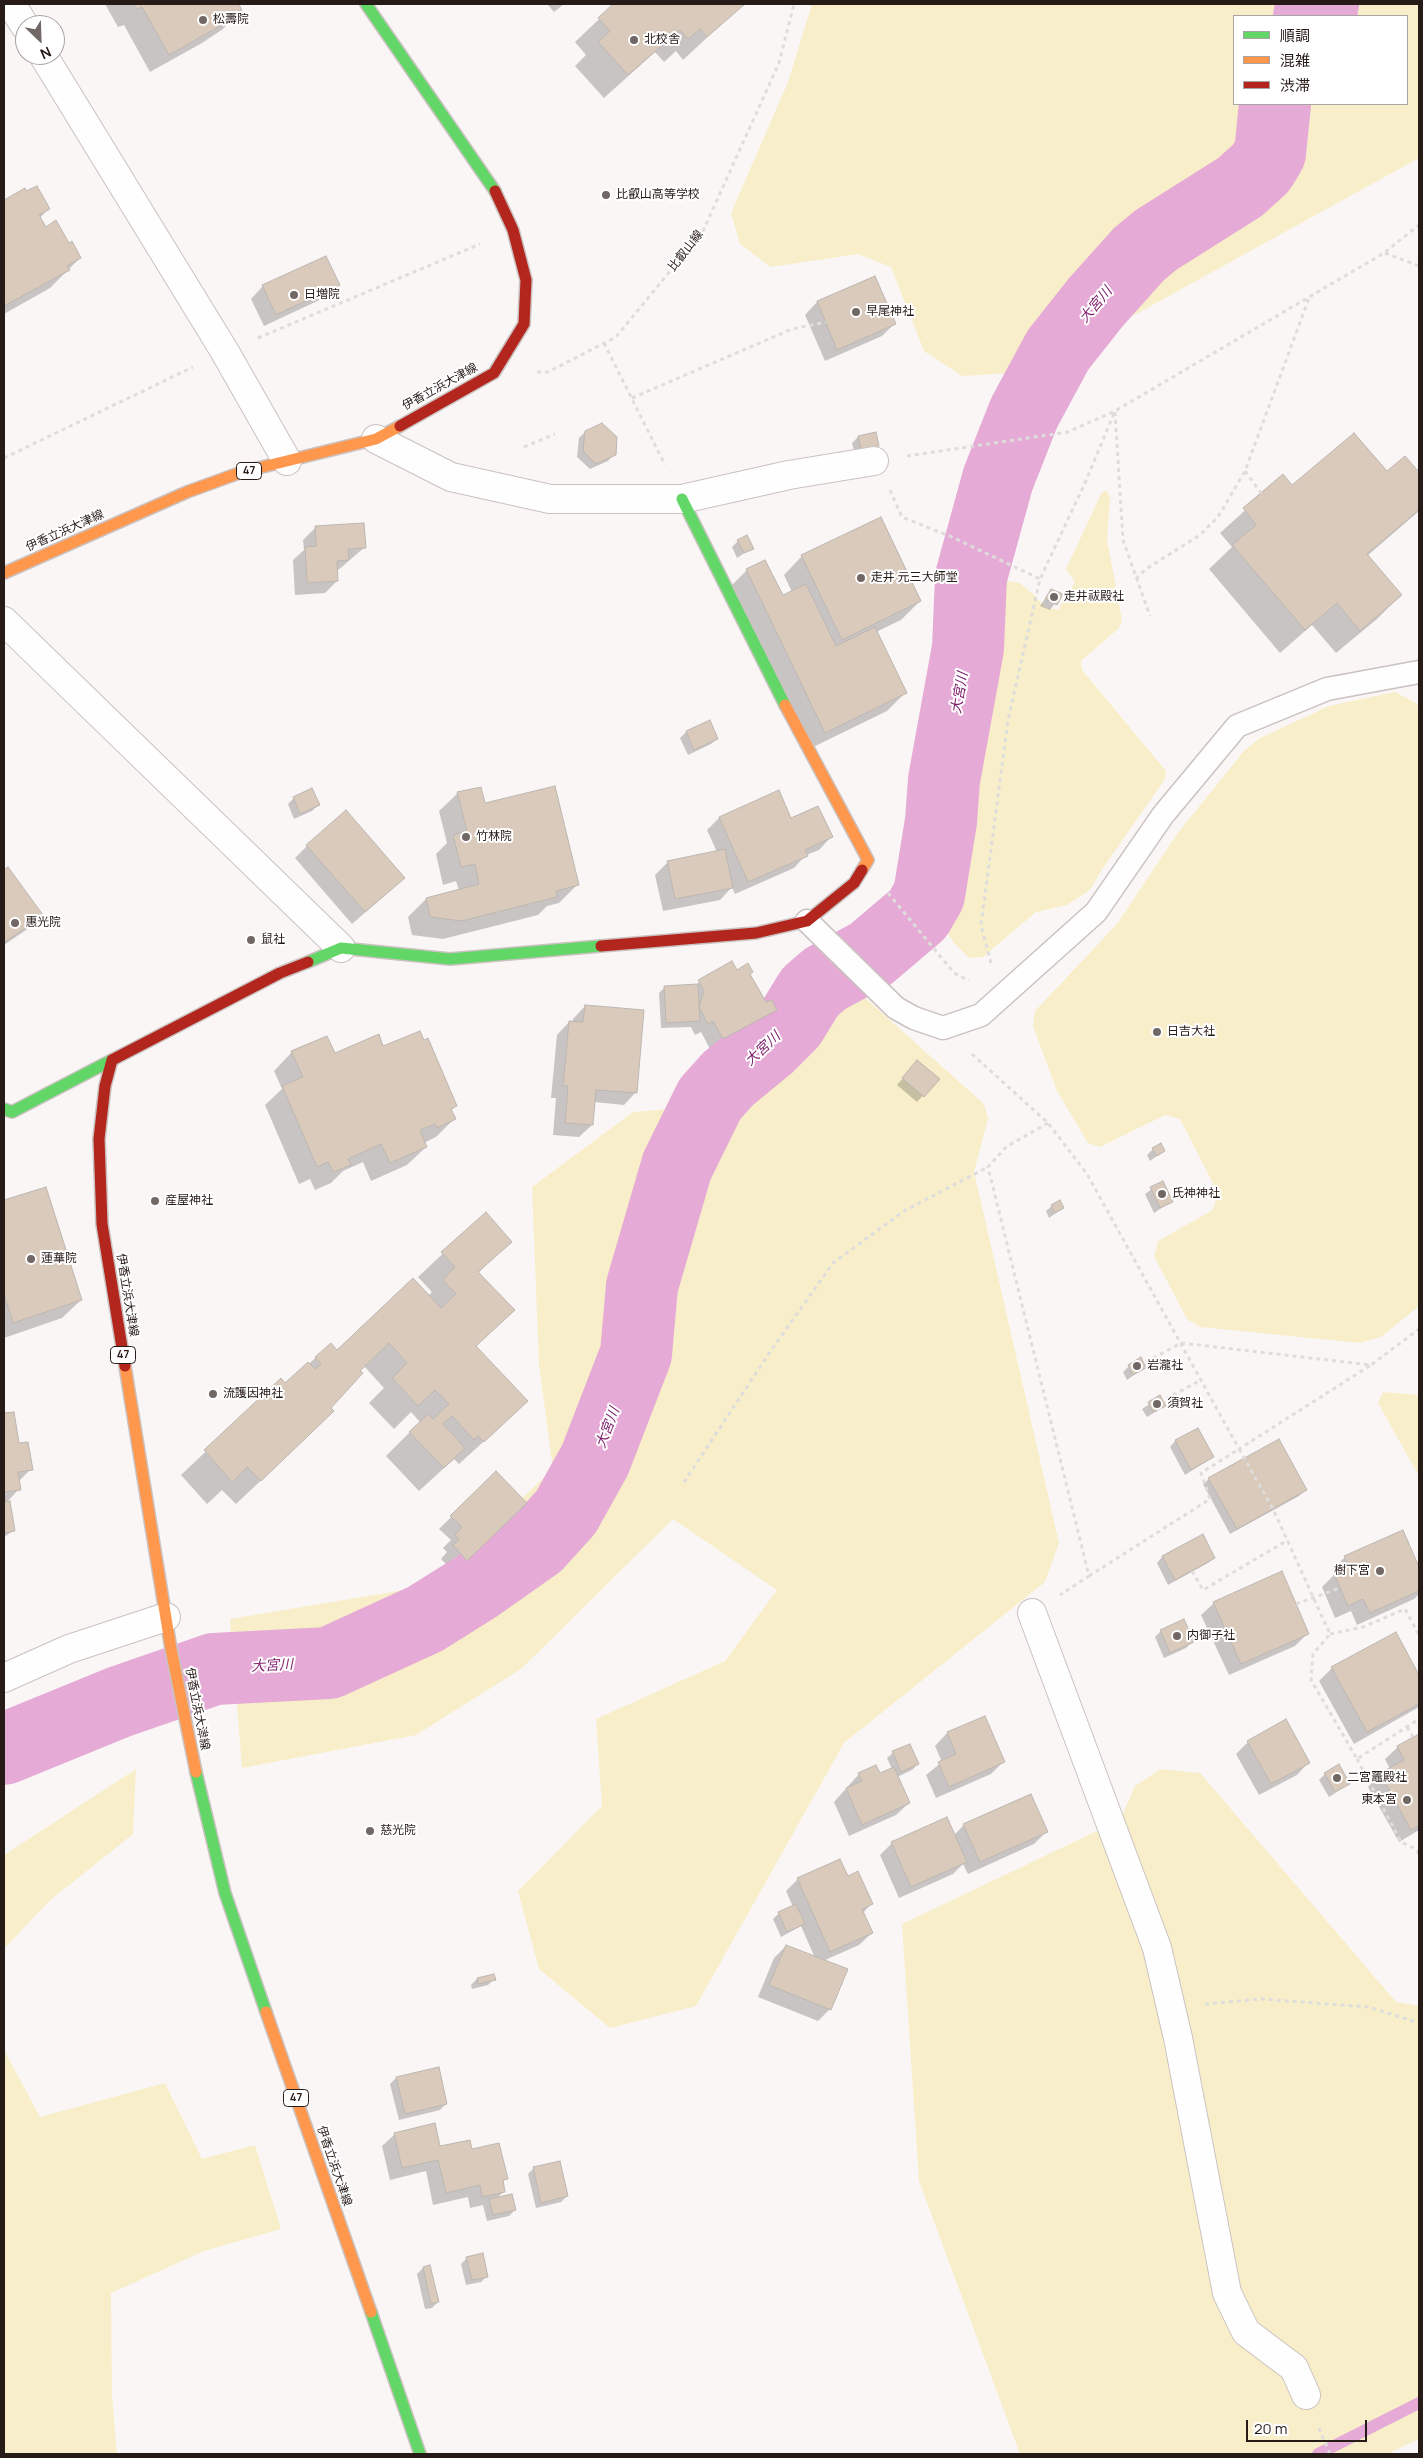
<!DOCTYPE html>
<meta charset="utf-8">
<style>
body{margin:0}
#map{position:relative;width:1423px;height:2458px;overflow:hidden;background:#faf6f5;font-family:Manrope,"Noto Sans JP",sans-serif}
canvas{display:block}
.frame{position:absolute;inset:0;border:5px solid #271b18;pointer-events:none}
.legend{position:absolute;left:1233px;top:15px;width:175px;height:90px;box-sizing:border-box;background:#fff;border:1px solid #a9a4a3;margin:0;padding:6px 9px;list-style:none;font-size:15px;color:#271b18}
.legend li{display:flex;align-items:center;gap:10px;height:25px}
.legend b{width:25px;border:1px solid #a9a4a3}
.north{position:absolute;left:15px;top:15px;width:50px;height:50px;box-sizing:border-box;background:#fff;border:1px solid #a9a4a3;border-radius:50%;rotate:156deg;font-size:14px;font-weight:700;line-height:20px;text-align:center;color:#271b18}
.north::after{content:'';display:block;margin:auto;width:18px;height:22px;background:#716865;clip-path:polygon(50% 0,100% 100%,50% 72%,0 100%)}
.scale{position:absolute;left:1246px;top:2420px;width:121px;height:22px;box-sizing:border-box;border:2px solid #271b18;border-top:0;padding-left:6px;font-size:15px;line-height:18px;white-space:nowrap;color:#271b18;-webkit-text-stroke:4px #fff;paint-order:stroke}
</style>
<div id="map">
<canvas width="1423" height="2458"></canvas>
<div class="frame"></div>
<ul class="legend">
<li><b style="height:6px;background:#63d668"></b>順調</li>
<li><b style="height:6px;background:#ff974d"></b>混雑</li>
<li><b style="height:6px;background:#b3261e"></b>渋滞</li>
</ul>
<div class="north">N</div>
<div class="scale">20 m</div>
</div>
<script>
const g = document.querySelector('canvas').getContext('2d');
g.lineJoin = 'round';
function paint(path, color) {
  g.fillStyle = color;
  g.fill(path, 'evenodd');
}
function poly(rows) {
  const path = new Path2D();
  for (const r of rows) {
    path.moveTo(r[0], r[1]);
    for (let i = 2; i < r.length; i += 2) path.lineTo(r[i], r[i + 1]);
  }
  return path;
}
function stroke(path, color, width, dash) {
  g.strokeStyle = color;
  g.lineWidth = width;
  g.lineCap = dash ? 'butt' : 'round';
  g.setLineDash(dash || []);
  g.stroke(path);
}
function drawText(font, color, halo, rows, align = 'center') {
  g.font = font + ' Manrope,"Noto Sans JP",sans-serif';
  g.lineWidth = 4;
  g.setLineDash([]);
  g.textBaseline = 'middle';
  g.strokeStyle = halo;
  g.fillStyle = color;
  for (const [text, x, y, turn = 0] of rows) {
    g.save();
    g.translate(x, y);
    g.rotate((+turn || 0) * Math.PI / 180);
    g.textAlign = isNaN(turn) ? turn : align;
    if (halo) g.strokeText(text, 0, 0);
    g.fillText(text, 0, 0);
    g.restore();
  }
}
paint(poly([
 [812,4,1419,4,1419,158,1031,372,962,376,924,351,891,267,858,254,771,267,740,244,731,213,788,82],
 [1407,16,1407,104,1234,104,1234,16],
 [1106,490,1110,497,1107,540,1122,620,1119,628,1081,661,1082,670,1166,771,1165,779,1103,868,1090,890,1067,905,1036,912,983,957,969,958,954,943,945,929,944,918,958,872,968,813,962,777,963,749,985,664,987,587,994,579,1020,583,1033,594,1046,608,1058,610,1075,582,1066,569,1101,494],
 [1395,692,1416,703,1419,708,1419,1306,1381,1337,1359,1343,1200,1327,1187,1319,1154,1256,1158,1241,1213,1210,1218,1193,1180,1119,1165,1115,1100,1147,1088,1143,1057,1091,1033,1026,1035,1011,1117,924,1177,834,1244,751,1260,738,1329,706],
 [836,987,854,988,984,1104,988,1119,974,1172,1059,1543,1045,1582,844,1743,696,2006,610,2028,539,1969,518,1891,602,1806,596,1719,725,1661,777,1590,673,1519,521,1669,416,1735,242,1768,230,1619,428,1586,553,1469,539,1365,532,1187,633,1112,727,1104,786,1049,811,1015],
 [1383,1392,1419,1395,1419,1476,1378,1403],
 [136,1769,133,1834,49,1901,4,1949,4,1855],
 [1161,1769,1200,1773,1396,2002,1419,2006,1419,2439,1387,2454,1020,2454,919,2181,902,1924,1120,1820,1135,1786],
 [4,2050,40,2117,165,2083,202,2159,255,2145,281,2229,204,2251,111,2293,112,2395,117,2454,4,2454]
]), '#f8efca');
paint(poly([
 [105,4,237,4,241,11,223,29,202,43,150,72,124,25,118,27],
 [547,4,564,4,554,12],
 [615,4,743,4,683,60,676,51,664,62,655,52,604,98,575,66,586,55,575,42],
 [24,190,48,209,40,218,45,228,68,244,80,258,50,288,4,314,4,201],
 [874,278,894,324,882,336,825,361,805,315,817,302],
 [338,285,326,297,264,326,251,299,263,286],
 [585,432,614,454,608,461,590,469,577,457,579,438],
 [858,437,878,446,872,452,855,455,852,443],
 [1405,458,1419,474,1419,511,1367,556,1401,595,1377,619,1336,653,1312,625,1280,653,1209,569,1232,547,1220,533,1283,476,1292,487,1387,473],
 [315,528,365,547,337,571,337,581,325,593,295,595,293,560,304,550,303,540],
 [738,541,752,548,737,558,732,547],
 [802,556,920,601,901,620,876,632,905,693,887,711,807,750,729,588,747,570,782,597,792,592,784,575],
 [1051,590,1061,595,1050,610,1040,606],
 [710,722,717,739,711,744,688,755,680,738,686,732],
 [458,793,484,805,578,884,559,903,547,906,538,915,443,939,412,935,408,917,426,899,459,891,456,881,443,885,436,854,447,843,439,811],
 [294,798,318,805,312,811,294,819,288,804],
 [719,818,790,819,831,837,819,850,806,855,794,868,735,894,732,887,720,900,663,911,655,875,668,862,717,852,707,830],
 [307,846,391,890,352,924,295,858],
 [7,869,41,915,29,928,4,945,4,871],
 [732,963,737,971,749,975,766,1004,776,1010,764,1022,711,1051,701,1032,695,1035,691,1027,661,1028,659,993,665,987,694,986],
 [585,1006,636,1092,624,1105,594,1102,592,1125,579,1137,553,1135,556,1098,551,1098,557,1035,569,1022,572,1023,573,1019],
 [383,1048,455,1106,451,1111,454,1119,436,1137,424,1143,426,1147,407,1165,371,1181,363,1162,343,1171,331,1183,315,1190,310,1179,299,1184,265,1105,282,1089,274,1071,292,1052,334,1055],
 [912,1068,938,1079,917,1102,897,1085],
 [1153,1149,1164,1151,1150,1161,1147,1155],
 [1162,1182,1172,1201,1154,1213,1145,1194],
 [45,1188,81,1300,62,1318,4,1338,4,1202],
 [1052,1206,1063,1208,1049,1218,1046,1211],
 [485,1214,510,1242,478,1273,514,1310,475,1347,503,1424,459,1464,454,1459,419,1491,386,1456,420,1422,411,1412,394,1429,369,1403,384,1388,364,1366,309,1435,236,1504,222,1490,207,1504,181,1475,281,1380,285,1385,331,1344,337,1351,428,1296,432,1292,418,1277],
 [1129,1366,1145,1367,1127,1380,1123,1372],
 [1160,1397,1165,1406,1147,1417,1142,1409],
 [13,1413,18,1445,31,1469,19,1481,19,1489,6,1503,13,1531,4,1537,4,1415],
 [1198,1429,1213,1457,1185,1475,1170,1447,1175,1441],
 [496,1473,513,1516,454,1572,441,1559,447,1552,443,1548,451,1540,439,1529],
 [1209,1479,1305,1490,1299,1496,1230,1534,1203,1484],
 [1402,1532,1419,1570,1419,1594,1414,1599,1357,1625,1351,1611,1335,1618,1322,1587,1335,1574,1333,1569,1345,1557],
 [1202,1536,1214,1557,1208,1563,1168,1585,1157,1563,1162,1557],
 [1214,1603,1308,1633,1295,1646,1229,1675,1201,1615],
 [1161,1631,1192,1642,1186,1648,1164,1658,1155,1637],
 [1395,1634,1419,1678,1419,1707,1354,1744,1319,1681,1332,1668],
 [984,1717,1004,1761,991,1774,936,1798,926,1775,942,1762,935,1746,947,1733],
 [1419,1735,1419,1830,1399,1842,1368,1787,1381,1774,1390,1769,1385,1759,1398,1747],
 [1248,1742,1309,1762,1297,1775,1259,1795,1236,1754],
 [893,1753,918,1764,912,1770,897,1777,909,1803,896,1815,849,1836,834,1802,859,1774,879,1775,892,1769,887,1758],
 [1325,1774,1349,1784,1329,1797,1319,1780],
 [964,1825,1046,1832,1034,1844,968,1874,963,1864,953,1874,899,1898,880,1855,892,1843,954,1835],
 [847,1877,871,1904,863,1913,872,1933,859,1945,823,1961,830,2009,818,2021,758,1997,774,1958,786,1946,815,1958,801,1926,781,1937,773,1919,779,1913,793,1907,786,1891,798,1879],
 [477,1979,494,1979,488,1985,472,1989,471,1985],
 [396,2078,446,2104,440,2110,399,2120,390,2084],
 [395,2134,440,2148,471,2151,506,2178,502,2183,504,2191,497,2198,515,2210,509,2216,487,2221,483,2205,470,2208,468,2197,433,2205,426,2171,390,2180,382,2146],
 [534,2168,567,2196,561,2202,536,2208,528,2174],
 [467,2258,487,2276,481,2282,466,2285,461,2264],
 [423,2268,438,2302,432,2308,425,2309,417,2274]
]), '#0003');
stroke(poly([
 [1318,2454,1419,2403]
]), '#e5aad6', 12);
stroke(poly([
 [1309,16,1323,4],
 [4,1749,119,1702,214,1669,329,1663,425,1619,476,1587,537,1544,566,1512,595,1460,636,1354,642,1286,677,1166,710,1099,728,1079,768,1046,791,1023,810,992,825,979,871,954,918,914,929,895,941,821,944,780,968,648,971,577,998,479,1024,413,1058,350,1096,302,1139,254,1156,240,1240,187,1261,168,1270,153,1275,104]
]), '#e5aad6', 72);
const building = poly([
 [133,4,239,4,242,11,221,23,222,25,169,55,142,7,137,9,133,4],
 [613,4,745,4,707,37,700,29,688,39,680,30,628,75,598,42,610,31,598,18,613,4],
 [37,186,50,209,39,215,46,227,56,220,69,243,72,241,81,258,67,266,70,270,4,306,4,200,25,188,26,191,37,186],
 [326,256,340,285,276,315,262,285,326,256],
 [875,276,896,324,837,350,817,301,875,276],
 [602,423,617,437,616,455,596,464,583,451,585,431,602,423],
 [876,432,879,446,861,450,858,436,876,432],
 [1354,433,1387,471,1405,456,1419,472,1419,510,1367,554,1402,595,1360,631,1337,603,1305,630,1232,545,1256,525,1243,508,1283,474,1292,485,1354,433],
 [881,517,921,601,842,640,801,555,881,517],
 [364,523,366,548,348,549,349,560,337,561,338,581,307,583,305,547,316,546,315,526,364,523],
 [747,535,754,549,744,553,737,540,747,535],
 [765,560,783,595,806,584,836,646,875,627,907,693,825,733,746,569,765,560],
 [1051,589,1063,594,1057,605,1045,599,1051,589],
 [710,720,718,739,694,750,686,731,710,720],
 [555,786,579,885,556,891,557,897,462,921,430,917,426,898,479,884,475,864,461,867,453,835,467,831,457,792,481,787,485,803,555,786],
 [312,788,320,805,300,814,293,797,312,788],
 [779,790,791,818,818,806,833,837,805,850,808,856,748,882,719,817,779,790],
 [346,810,405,878,365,912,306,845,346,810],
 [725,849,733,888,675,899,667,861,725,849],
 [8,867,43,915,4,943,4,870,8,867],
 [732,961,737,970,748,963,753,972,750,974,766,1002,772,1000,777,1010,723,1039,713,1021,708,1024,699,1007,704,991,698,980,732,961],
 [698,984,700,1021,666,1023,664,986,698,984],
 [585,1005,644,1010,637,1093,596,1090,593,1125,565,1123,568,1086,563,1086,569,1021,583,1022,585,1005],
 [420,1031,424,1040,428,1038,457,1106,451,1109,456,1119,437,1128,435,1124,420,1130,427,1147,390,1163,381,1144,348,1159,351,1165,333,1172,328,1162,317,1167,282,1086,303,1077,291,1051,327,1036,335,1053,379,1034,383,1046,420,1031],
 [917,1060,940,1079,924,1097,902,1078,917,1060],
 [1161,1143,1165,1151,1157,1156,1152,1148,1161,1143],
 [1163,1181,1173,1202,1160,1208,1150,1187,1163,1181],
 [46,1187,82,1300,13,1323,4,1294,4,1200,46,1187],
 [1060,1200,1064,1208,1055,1213,1051,1205,1060,1200],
 [486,1212,512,1242,478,1272,515,1310,476,1346,528,1401,484,1442,478,1436,474,1440,452,1416,443,1424,465,1448,444,1468,409,1432,428,1414,433,1419,449,1404,435,1390,418,1406,392,1378,407,1363,389,1343,360,1371,363,1373,331,1408,334,1411,261,1481,247,1467,232,1482,204,1450,281,1378,285,1383,308,1362,315,1369,321,1364,315,1357,331,1343,337,1350,413,1278,441,1308,456,1294,443,1280,455,1267,441,1252,486,1212],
 [1141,1357,1146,1368,1133,1375,1128,1365,1141,1357],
 [1160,1395,1166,1406,1153,1412,1148,1402,1160,1395],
 [14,1412,19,1443,28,1442,33,1470,18,1472,21,1490,4,1492,6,1499,4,1499,4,1413,14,1412],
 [1198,1428,1214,1457,1191,1470,1175,1440,1198,1428],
 [1279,1439,1307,1490,1237,1529,1208,1478,1279,1439],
 [496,1471,527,1503,467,1561,453,1545,459,1540,455,1535,462,1527,450,1516,496,1471],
 [10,1501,15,1531,4,1533,4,1502,10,1501],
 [1403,1530,1419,1567,1419,1591,1370,1613,1363,1599,1348,1606,1334,1574,1349,1567,1344,1556,1403,1530],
 [1203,1534,1215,1558,1175,1580,1162,1556,1203,1534],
 [1282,1571,1309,1634,1241,1664,1213,1602,1282,1571],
 [1184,1619,1194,1642,1170,1653,1160,1630,1184,1619],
 [1396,1632,1419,1675,1419,1704,1367,1732,1331,1667,1396,1632],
 [985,1716,1005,1762,949,1787,938,1762,956,1754,947,1732,985,1716],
 [1286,1719,1310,1763,1271,1784,1247,1741,1286,1719],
 [1419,1734,1419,1826,1411,1830,1380,1773,1404,1760,1397,1746,1419,1734],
 [910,1744,919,1764,901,1772,892,1751,910,1744],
 [1339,1764,1350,1784,1335,1792,1324,1773,1339,1764],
 [876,1765,880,1773,894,1767,910,1803,862,1825,846,1788,862,1781,858,1773,876,1765],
 [1031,1794,1048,1832,980,1862,963,1824,1031,1794],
 [947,1817,967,1862,911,1887,891,1842,947,1817],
 [840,1859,848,1876,858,1871,873,1904,862,1909,873,1933,830,1952,797,1878,840,1859],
 [796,1904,805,1924,787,1932,778,1912,796,1904],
 [786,1945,848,1969,831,2010,769,1985,786,1945],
 [494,1974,496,1980,478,1984,477,1978,494,1974],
 [439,2067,447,2104,405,2114,396,2077,439,2067],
 [435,2123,440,2146,470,2140,472,2149,499,2143,508,2179,503,2180,505,2192,482,2197,480,2185,446,2193,438,2160,402,2168,394,2133,435,2123],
 [560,2161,568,2196,541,2203,533,2167,560,2161],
 [512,2194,516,2210,493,2215,489,2199,512,2194],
 [483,2253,488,2277,472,2280,466,2257,483,2253],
 [430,2265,439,2302,431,2304,423,2267,430,2265]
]);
paint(building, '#dacabb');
stroke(building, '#bcb6b1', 1);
const lane = poly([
 [807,921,896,1008,914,1018,943,1028,981,1015,1096,912,1163,815,1237,726,1327,689,1419,672]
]);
const street = poly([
 [11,4,25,26],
 [43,55,225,352,287,461],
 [376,439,451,477,550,499,682,499,789,475,874,461],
 [4,621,341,948],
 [1032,1613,1157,1948,1178,2038,1227,2293,1246,2332,1294,2368,1306,2395],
 [4,1678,69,1649,166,1617]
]);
const fast = poly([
 [366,4,495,191],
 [682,499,785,705],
 [308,962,341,948,450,959,601,946],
 [4,1109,12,1112,112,1060],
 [196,1772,225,1893,266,2012],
 [371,2312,420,2454]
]);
const slow = poly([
 [4,573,187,492,242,472,376,439,400,426],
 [785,705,868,860,862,870],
 [125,1366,171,1649,196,1772],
 [266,2012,371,2312]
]);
const jam = poly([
 [400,426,494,373,524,324,526,280,513,230,495,191],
 [601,946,756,933,807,921,854,883,862,870],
 [112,1060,280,973,308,962],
 [112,1060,105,1086,99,1139,102,1224,125,1366]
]);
stroke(lane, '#cac2c0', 25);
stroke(street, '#cac2c0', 30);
stroke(fast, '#cac2c0', 14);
stroke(slow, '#cac2c0', 14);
stroke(jam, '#cac2c0', 14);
stroke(poly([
 [1385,253,1419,266],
 [258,338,480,244],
 [604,343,665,465],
 [537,372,548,372,616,337,703,231,779,63,794,4],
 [632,398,792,329,826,322],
 [1115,412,1123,540,1150,616],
 [524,447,555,434],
 [907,456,1068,432,1115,411,1384,253,1419,225],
 [4,458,193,367],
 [1245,471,1261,493],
 [890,490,902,517,952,537,1040,579],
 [1136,579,1146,569,1200,535,1218,517,1245,471,1309,298],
 [888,893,954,973,969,981],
 [991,963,981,925,1008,720,1040,579,1085,483,1115,411],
 [972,1054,1048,1123,1087,1174,1239,1449,1371,1365],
 [1048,1123,1006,1147,988,1167,1089,1576,1060,1595],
 [1146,1362,1181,1343,1371,1365,1419,1329],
 [1166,1399,1201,1380],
 [684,1482,772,1349,833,1263,904,1211,988,1167],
 [1192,1571,1203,1590,1288,1540],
 [1089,1576,1210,1499,1201,1473,1239,1449,1273,1509,1330,1634,1313,1654,1311,1680,1357,1759,1419,1719],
 [1296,1604,1340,1588],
 [1330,1634,1363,1627,1405,1609,1419,1635],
 [1407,1727,1413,1737],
 [1357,1759,1401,1842,1416,1849,1419,1854],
 [1205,2004,1261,1999,1369,2007,1419,2023],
 [1319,2428,1330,2454]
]), '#dfdddc', 3, [4, 4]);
stroke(lane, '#fefefe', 22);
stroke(street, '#fefefe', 28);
stroke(fast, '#63d668', 11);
stroke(slow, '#ff974d', 11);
stroke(jam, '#b3261e', 11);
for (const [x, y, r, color] of [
 [203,20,5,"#716865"],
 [634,40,5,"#716865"],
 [606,195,5,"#716865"],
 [294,295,5,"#716865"],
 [856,312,5,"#716865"],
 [861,578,5,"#716865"],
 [1054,597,5,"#716865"],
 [466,837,5,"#716865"],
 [15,923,5,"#716865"],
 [251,940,5,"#716865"],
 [1157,1032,5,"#716865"],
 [1162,1194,5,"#716865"],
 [155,1201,5,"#716865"],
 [31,1259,5,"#716865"],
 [1137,1366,5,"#716865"],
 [213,1394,5,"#716865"],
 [1157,1404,5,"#716865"],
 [1380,1571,5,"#716865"],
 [1177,1636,5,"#716865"],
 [1337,1778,5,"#716865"],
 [1407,1800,5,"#716865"],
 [370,1831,5,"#716865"]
]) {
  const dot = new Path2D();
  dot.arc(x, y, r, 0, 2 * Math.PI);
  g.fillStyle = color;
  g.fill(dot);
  stroke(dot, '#fff', 2);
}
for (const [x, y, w] of [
 [249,471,25],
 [123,1355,25],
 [296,2098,25]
]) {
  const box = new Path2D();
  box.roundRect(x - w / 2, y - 8.5, w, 17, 4);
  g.fillStyle = '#fff';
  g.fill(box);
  stroke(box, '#271b18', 1);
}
drawText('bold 11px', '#271b18', null, [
 ["47",249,471],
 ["47",123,1355],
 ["47",296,2098]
]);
drawText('12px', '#271b18', '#fff', [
 ["松壽院",213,20],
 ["北校舎",644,40],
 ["比叡山高等学校",616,195],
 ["日増院",304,295],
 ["早尾神社",866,312],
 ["走井 元三大師堂",871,578],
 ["走井祓殿社",1064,597],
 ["竹林院",476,837],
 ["惠光院",25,923],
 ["鼠社",261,940],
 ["日吉大社",1167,1032],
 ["氏神神社",1172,1194],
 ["産屋神社",165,1201],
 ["蓮華院",41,1259],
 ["岩瀧社",1147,1366],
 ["流護因神社",223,1394],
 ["須賀社",1167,1404],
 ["樹下宮",1370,1571,"right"],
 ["内御子社",1187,1636],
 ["二宮竈殿社",1347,1778],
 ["東本宮",1397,1800,"right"],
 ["慈光院",380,1831]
], 'left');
drawText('12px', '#271b18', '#fff', [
 ["比叡山線",686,251,-52],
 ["伊香立浜大津線",440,387,-29],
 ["伊香立浜大津線",65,531,-24],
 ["伊香立浜大津線",127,1295,81],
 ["伊香立浜大津線",197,1709,79],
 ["伊香立浜大津線",334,2166,71]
]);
drawText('italic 14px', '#7f206e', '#fff', [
 ["大宮川",1096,305,-50],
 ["大宮川",960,693,-80],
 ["大宮川",763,1049,-43],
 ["大宮川",608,1428,-69],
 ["大宮川",272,1666,-3]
]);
</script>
